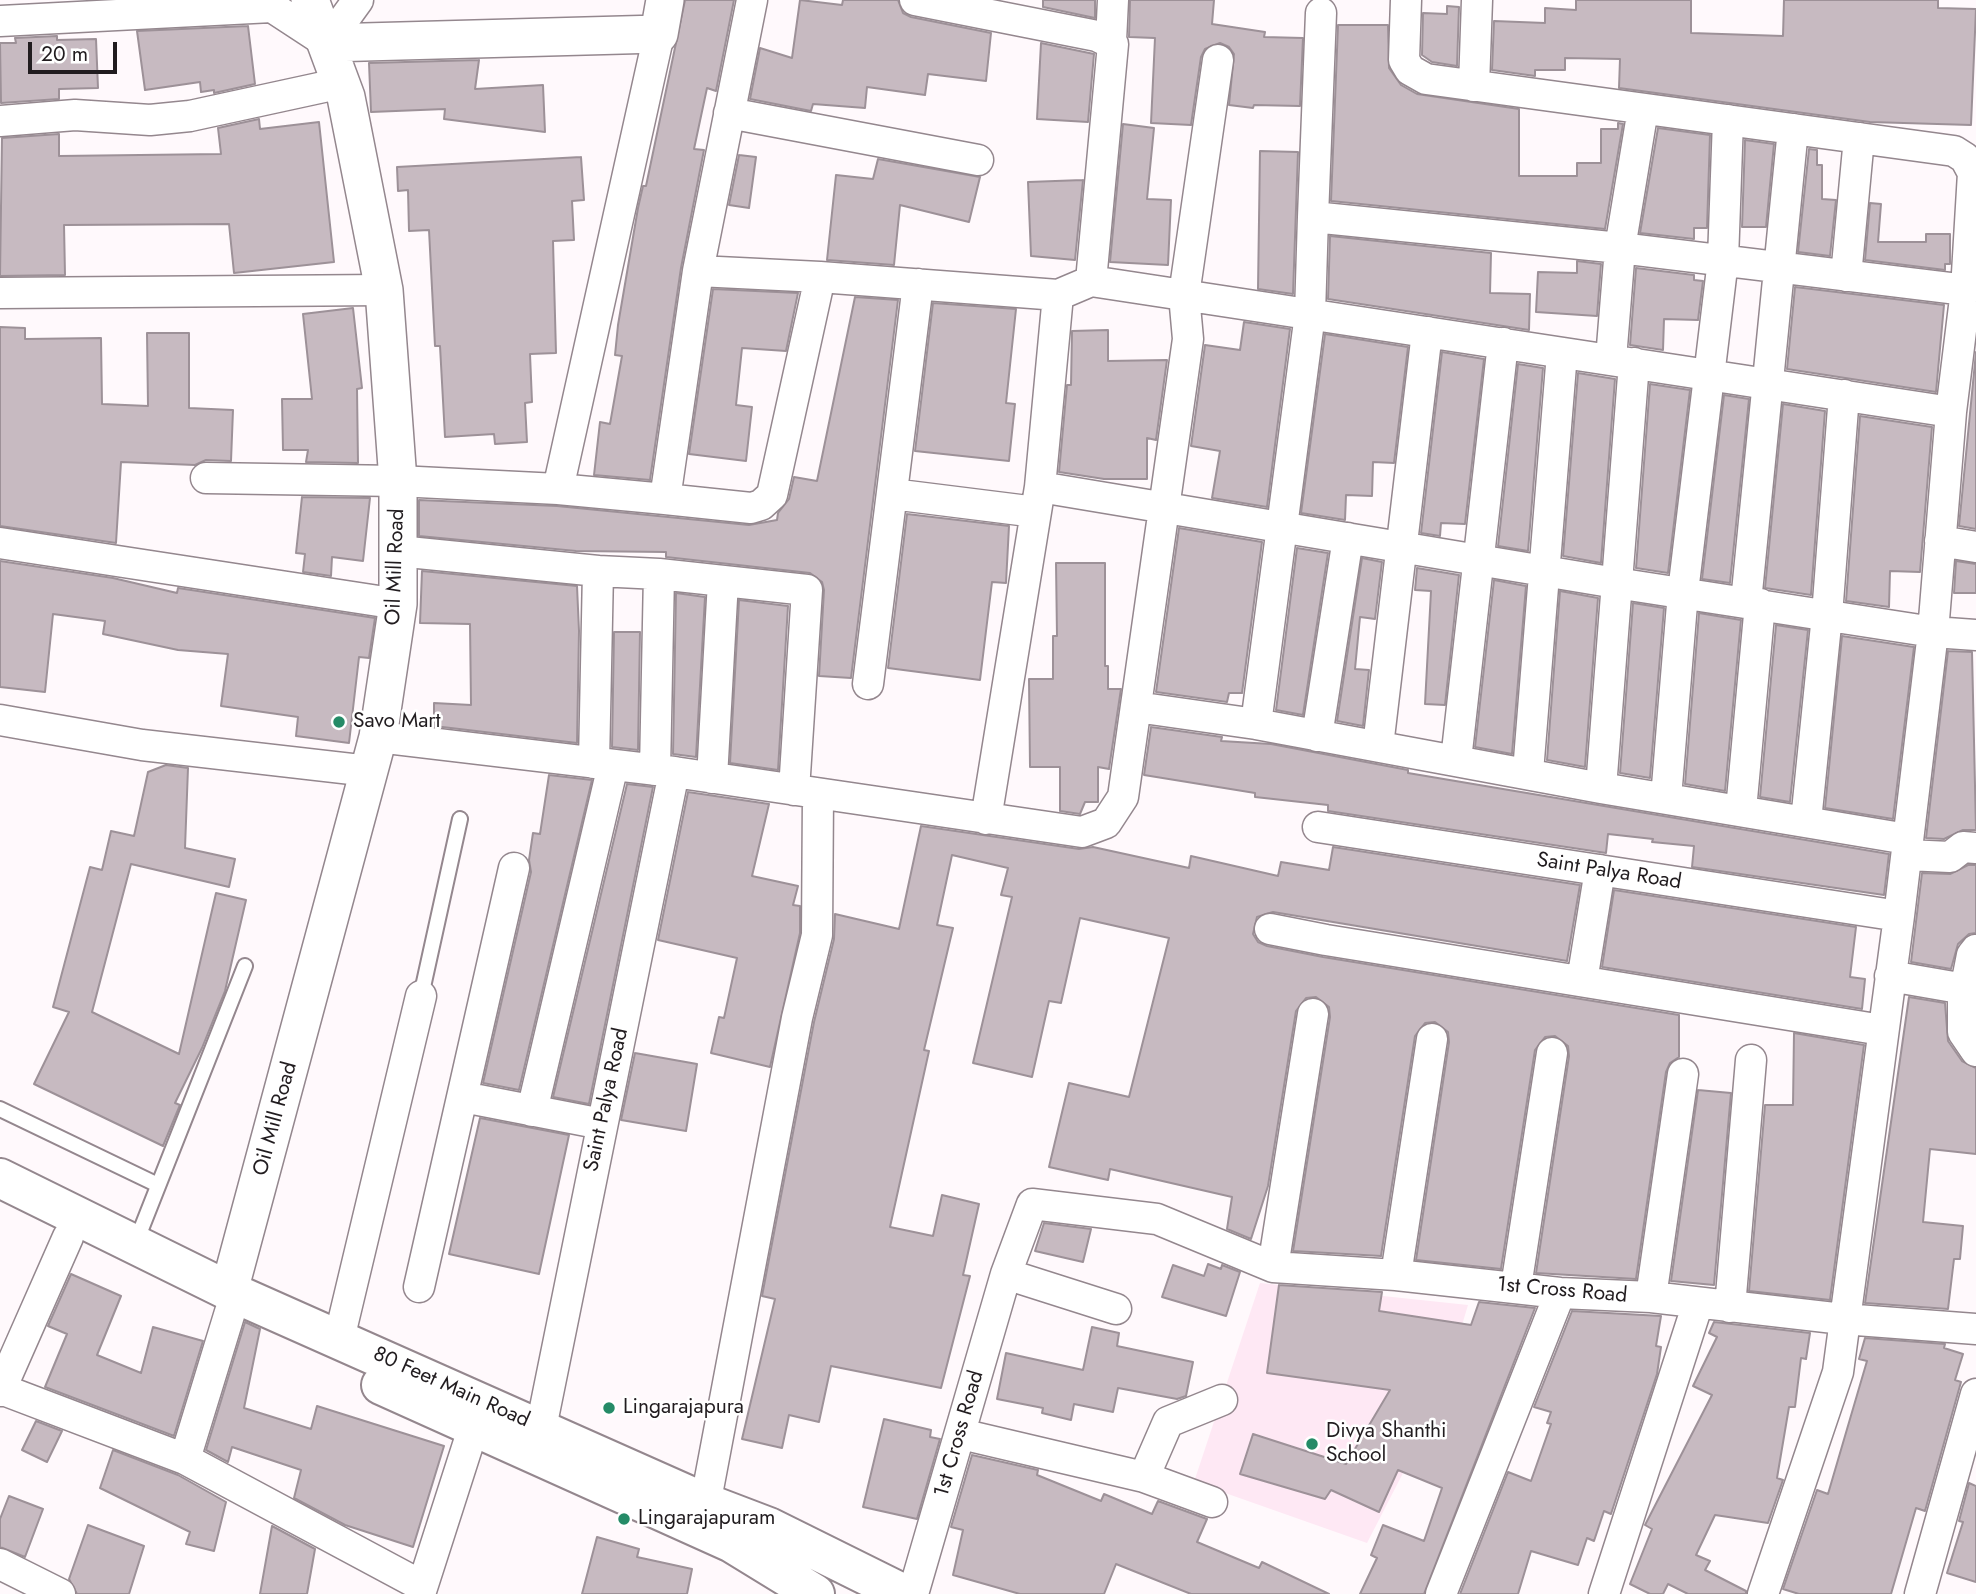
<!DOCTYPE html>
<style>
body{margin:0}
#map{position:relative;width:1976px;height:1594px;overflow:hidden;background:#fff9fc;font-family:Jost,sans-serif}
canvas{display:block}
.scale{position:absolute;left:28px;top:42px;width:89px;height:32px;box-sizing:border-box;border:4px solid #211c1f;border-top:0;padding-left:9px;font-size:21px;line-height:24px;white-space:nowrap;color:#211c1f;-webkit-text-stroke:5px #fff;paint-order:stroke}
</style>
<div id="map">
<canvas width="1976" height="1594"></canvas>
<div class="scale">20 m</div>
</div>
<script>
const g = document.querySelector('canvas').getContext('2d');
g.lineJoin = 'round';
function paint(path, color) {
  g.fillStyle = color;
  g.fill(path, 'evenodd');
}
function poly(rows) {
  const path = new Path2D();
  for (const r of rows) {
    path.moveTo(r[0], r[1]);
    for (let i = 2; i < r.length; i += 2) path.lineTo(r[i], r[i + 1]);
  }
  return path;
}
function stroke(path, color, width, dash) {
  g.strokeStyle = color;
  g.lineWidth = width;
  g.lineCap = dash ? 'butt' : 'round';
  g.setLineDash(dash || []);
  g.stroke(path);
}
function drawText(font, color, halo, rows, align = 'center') {
  g.font = font + ' Jost,sans-serif';
  g.lineWidth = 5;
  g.setLineDash([]);
  g.textBaseline = 'middle';
  g.strokeStyle = halo;
  g.fillStyle = color;
  for (const [text, x, y, turn = 0] of rows) {
    g.save();
    g.translate(x, y);
    g.rotate((+turn || 0) * Math.PI / 180);
    g.textAlign = isNaN(turn) ? turn : align;
    if (halo) g.strokeText(text, 0, 0);
    g.fillText(text, 0, 0);
    g.restore();
  }
}
paint(poly([
 [1260,1283,1468,1305,1438,1405,1367,1543,1194,1482]
]), '#fee8f4');
const building = poly([
 [685,0,734,0,716,91,707,88,694,149,704,150,681,268,650,480,594,475,600,422,610,424,622,356,615,355,618,325,638,208,643,186,646,186,685,0],
 [800,0,842,5,843,0,898,0,903,13,911,17,991,33,986,81,928,74,925,95,867,87,865,108,813,104,811,111,750,99,760,48,792,58,800,0],
 [1043,0,1095,0,1095,18,1043,7,1043,0],
 [1130,0,1214,0,1212,24,1265,32,1264,37,1303,38,1300,106,1254,105,1253,108,1229,105,1234,54,1229,47,1220,43,1205,49,1201,57,1191,125,1151,123,1155,38,1129,37,1130,0],
 [1576,0,1691,0,1691,33,1783,36,1784,0,1938,0,1938,8,1976,9,1971,125,1870,122,1619,88,1620,59,1565,58,1565,70,1535,70,1535,76,1492,70,1494,21,1545,23,1545,8,1576,10,1576,0],
 [1447,6,1459,7,1457,66,1432,62,1422,55,1423,13,1447,14,1447,6],
 [1338,25,1388,25,1389,68,1401,85,1417,94,1519,109,1519,176,1577,176,1577,163,1601,163,1601,129,1618,129,1618,123,1623,124,1605,229,1331,201,1338,25],
 [248,26,255,84,214,93,214,90,201,92,200,82,145,90,137,31,248,26],
 [57,36,57,40,96,39,98,88,59,89,59,99,1,103,0,43,16,43,15,38,57,36],
 [1041,43,1094,54,1088,122,1037,119,1041,43],
 [479,60,475,89,543,85,545,132,444,119,445,109,371,112,369,63,479,60],
 [259,119,260,129,319,122,334,262,234,273,229,224,64,225,65,275,0,276,2,138,59,134,59,156,221,154,218,128,259,119],
 [1123,124,1154,128,1147,199,1171,200,1168,265,1110,262,1123,124],
 [1658,128,1710,135,1707,228,1694,228,1694,239,1640,233,1658,128],
 [1745,140,1774,144,1766,227,1742,227,1745,140],
 [1809,149,1817,150,1817,165,1822,165,1822,199,1836,200,1830,256,1798,252,1809,149],
 [1260,151,1298,152,1293,294,1258,289,1260,151],
 [739,155,756,157,749,208,729,205,739,155],
 [581,157,584,200,572,201,574,240,553,241,556,353,530,354,532,402,525,403,527,442,495,444,494,434,445,437,440,346,435,346,429,230,409,231,408,190,398,191,397,167,581,157],
 [878,159,980,177,969,222,900,205,894,265,827,260,836,175,873,179,878,159],
 [1083,180,1075,260,1031,256,1028,182,1083,180],
 [1870,203,1881,204,1878,242,1926,242,1926,234,1950,234,1950,264,1945,264,1945,270,1865,260,1870,203],
 [1330,236,1491,253,1490,293,1530,294,1529,330,1328,299,1330,236],
 [1577,261,1601,264,1597,316,1536,312,1538,272,1577,273,1577,261],
 [1636,268,1694,275,1694,280,1703,281,1698,320,1664,319,1663,350,1630,345,1636,268],
 [1795,287,1944,305,1936,392,1787,369,1795,287],
 [713,289,798,293,786,351,742,348,736,405,752,407,746,461,689,454,713,289],
 [855,297,898,300,851,678,819,676,824,590,822,582,810,573,666,557,666,552,576,551,419,536,419,500,557,506,749,525,777,520,778,513,789,499,794,477,817,481,855,297],
 [933,303,1016,309,1006,403,1015,404,1009,461,915,451,933,303],
 [353,308,362,388,357,389,358,463,306,462,308,450,283,450,282,399,312,399,303,314,353,308],
 [1244,322,1290,329,1267,507,1212,498,1220,451,1191,446,1205,345,1240,350,1244,322],
 [0,327,25,328,25,339,101,338,102,404,148,406,147,333,189,333,189,408,233,410,231,461,206,460,195,465,121,462,116,543,0,526,0,327],
 [1108,330,1108,361,1167,360,1156,440,1147,438,1147,479,1104,479,1059,472,1067,385,1071,385,1072,331,1108,330],
 [1325,334,1408,347,1394,463,1373,462,1372,496,1346,495,1345,520,1301,513,1325,334],
 [1442,352,1484,359,1465,524,1441,523,1440,536,1421,533,1442,352],
 [1976,352,1976,529,1959,526,1976,352],
 [1518,364,1543,368,1528,551,1498,546,1518,364],
 [1578,373,1615,379,1601,563,1563,556,1578,373],
 [1650,384,1690,390,1668,573,1636,568,1650,384],
 [1724,395,1749,399,1730,583,1702,579,1724,395],
 [1783,404,1825,411,1811,595,1765,588,1783,404],
 [1860,416,1932,427,1920,572,1890,571,1889,607,1846,601,1860,416],
 [302,497,370,498,363,561,332,557,331,576,303,572,305,554,296,553,302,497],
 [907,514,1009,526,1006,583,992,582,980,680,888,668,907,514],
 [1179,528,1262,542,1242,693,1229,693,1227,702,1156,692,1179,528],
 [1297,548,1328,553,1303,715,1276,710,1297,548],
 [1362,558,1382,562,1375,619,1360,617,1355,669,1369,670,1363,726,1337,721,1362,558],
 [0,561,113,578,177,593,178,588,375,618,369,658,359,657,349,743,296,736,298,717,221,706,228,654,178,650,103,634,105,621,53,614,45,692,0,687,0,561],
 [1956,561,1976,564,1976,593,1954,593,1956,561],
 [1056,563,1105,563,1105,666,1108,666,1108,689,1121,689,1109,769,1098,767,1098,802,1085,802,1080,814,1060,811,1060,767,1030,767,1029,679,1053,679,1053,636,1057,636,1056,563],
 [1417,568,1459,575,1445,705,1425,704,1431,591,1415,590,1417,568],
 [422,571,577,586,579,631,577,743,434,726,434,703,471,705,470,624,420,623,422,571],
 [1494,580,1526,586,1512,754,1475,747,1494,580],
 [1560,591,1598,598,1585,767,1547,760,1560,591],
 [676,593,705,597,696,757,673,754,676,593],
 [739,600,788,606,778,770,730,763,739,600],
 [1633,603,1664,608,1650,778,1620,773,1633,603],
 [1699,613,1741,620,1725,791,1685,784,1699,613],
 [1776,625,1808,630,1790,802,1760,797,1776,625],
 [614,632,640,632,638,750,612,747,614,632],
 [1842,636,1914,647,1893,819,1825,808,1842,636],
 [1948,651,1972,652,1976,830,1963,830,1944,839,1926,838,1948,651],
 [1151,727,1222,737,1221,741,1271,744,1408,770,1408,773,1889,854,1884,895,1692,867,1694,846,1652,842,1653,839,1608,834,1606,853,1328,811,1328,805,1255,797,1255,793,1144,775,1151,727],
 [166,765,188,768,185,848,235,859,229,887,131,864,92,1012,179,1054,216,893,246,900,225,991,202,1048,175,1103,180,1105,163,1146,34,1084,69,1012,53,1007,90,867,102,870,111,831,134,836,148,772,166,765],
 [549,775,592,780,519,1090,483,1083,531,872,529,860,533,833,540,834,549,775],
 [627,784,653,787,589,1104,553,1097,627,784],
 [688,792,769,804,752,876,798,886,793,905,800,906,800,933,770,1067,711,1053,719,1017,724,1018,737,958,658,940,688,792],
 [921,826,1079,849,1093,847,1189,868,1191,856,1278,876,1281,862,1329,870,1333,847,1580,885,1567,961,1273,912,1257,917,1253,934,1258,942,1267,946,1323,957,1679,1015,1679,1057,1670,1063,1666,1072,1636,1279,1536,1273,1569,1056,1568,1046,1555,1036,1545,1037,1535,1050,1501,1269,1416,1260,1449,1042,1448,1032,1435,1022,1425,1023,1415,1036,1381,1256,1293,1251,1330,1017,1329,1007,1316,997,1306,998,1296,1011,1268,1186,1251,1239,1227,1229,1232,1197,1110,1169,1108,1180,1049,1167,1069,1083,1129,1097,1169,938,1080,918,1061,1003,1049,1001,1032,1077,973,1063,1012,897,1001,895,1008,868,952,855,937,925,953,928,924,1050,929,1051,890,1227,933,1236,942,1195,979,1204,963,1275,970,1276,941,1388,831,1366,819,1422,789,1415,782,1448,742,1439,775,1299,762,1296,814,1022,834,939,835,914,899,929,921,826],
 [1968,865,1976,865,1976,933,1969,934,1958,944,1951,969,1911,962,1922,873,1950,874,1968,865],
 [1614,890,1856,927,1850,977,1865,979,1862,1009,1602,967,1614,890],
 [1909,997,1945,1003,1948,1041,1962,1061,1976,1068,1976,1154,1930,1149,1923,1222,1963,1226,1960,1259,1954,1259,1948,1309,1865,1303,1909,997],
 [1794,1033,1864,1045,1830,1300,1749,1291,1765,1105,1793,1105,1794,1033],
 [635,1053,697,1064,686,1131,621,1120,635,1053],
 [1698,1090,1731,1093,1714,1285,1671,1281,1698,1090],
 [480,1118,569,1135,539,1274,449,1254,480,1118],
 [1044,1223,1091,1229,1083,1262,1035,1251,1044,1223],
 [1208,1264,1221,1269,1222,1265,1240,1272,1226,1316,1162,1297,1173,1265,1204,1276,1208,1264],
 [71,1274,121,1296,97,1355,141,1373,153,1327,203,1341,174,1436,45,1387,67,1334,48,1326,71,1274],
 [1279,1285,1382,1292,1379,1311,1471,1325,1479,1302,1535,1308,1424,1594,1360,1594,1377,1558,1371,1555,1383,1525,1424,1541,1442,1488,1398,1470,1379,1512,1331,1490,1325,1499,1240,1474,1253,1434,1346,1464,1390,1390,1267,1373,1279,1285],
 [1572,1311,1661,1316,1656,1346,1661,1347,1657,1374,1611,1514,1604,1511,1594,1541,1587,1538,1578,1565,1531,1551,1518,1594,1460,1594,1508,1472,1531,1481,1551,1424,1547,1423,1551,1412,1534,1407,1572,1311],
 [245,1322,260,1329,244,1408,311,1429,317,1406,444,1446,413,1547,345,1525,294,1498,301,1470,232,1447,228,1462,206,1450,245,1322],
 [1714,1322,1810,1333,1806,1359,1801,1358,1795,1407,1789,1407,1777,1478,1783,1480,1768,1523,1715,1515,1696,1555,1710,1561,1705,1570,1746,1591,1746,1594,1688,1594,1668,1584,1663,1594,1650,1594,1630,1584,1652,1529,1645,1525,1712,1395,1693,1386,1717,1337,1709,1333,1714,1322],
 [1092,1327,1119,1333,1117,1346,1193,1362,1186,1396,1177,1399,1118,1388,1113,1412,1074,1404,1071,1420,1042,1413,1043,1408,997,1399,1006,1353,1083,1370,1092,1327],
 [1865,1338,1945,1344,1944,1348,1963,1354,1955,1380,1961,1382,1925,1511,1916,1508,1891,1594,1799,1594,1783,1589,1817,1490,1828,1494,1867,1361,1859,1359,1865,1338],
 [884,1419,931,1430,930,1437,940,1439,917,1519,863,1507,884,1419],
 [36,1421,62,1431,47,1462,22,1450,36,1421],
 [113,1450,178,1475,226,1502,214,1551,186,1544,190,1532,100,1488,113,1450],
 [972,1455,1038,1470,1037,1475,1101,1501,1104,1494,1152,1514,1158,1501,1207,1519,1197,1542,1259,1568,1262,1562,1329,1594,1191,1594,1116,1564,1104,1594,1020,1594,953,1575,963,1530,951,1527,972,1455],
 [1969,1483,1976,1486,1976,1582,1947,1573,1963,1522,1959,1521,1969,1483],
 [9,1496,43,1509,25,1557,0,1547,0,1519,9,1496],
 [88,1525,144,1546,129,1594,77,1594,69,1579,88,1525],
 [272,1526,315,1549,307,1594,260,1594,272,1526],
 [597,1537,639,1549,637,1557,692,1569,687,1594,582,1594,597,1537]
]);
paint(building, '#c7bac1');
stroke(building, '#9d9198', 2);
const service = poly([
 [421,996,460,819],
 [0,1109,158,1185],
 [136,1242,245,966]
]);
const minor = poly([
 [915,0,1097,36,1113,44,1091,281],
 [1406,0,1404,60,1410,70,1426,79,1954,151,1965,158,1973,173,1966,290,1951,412,1933,632,1899,916,1838,1372,1763,1594],
 [0,21,272,7,327,43,358,0],
 [1111,41,1113,0],
 [1474,86,1477,0],
 [729,113,978,160],
 [0,121,75,115,150,120,190,116,342,83],
 [1313,217,1321,13],
 [698,271,752,0],
 [1846,276,1859,138],
 [0,293,384,290],
 [1611,359,1620,248,1643,109],
 [206,478,398,481,558,489,659,34],
 [1040,487,1616,583,1933,632,1976,635],
 [558,489,665,499,698,271,820,277,1058,295],
 [892,494,1036,512],
 [665,499,751,508,761,505,772,495,820,277],
 [1940,541,1976,547],
 [0,543,398,604],
 [398,551,598,571],
 [1746,602,1793,129],
 [868,684,918,284],
 [1136,707,1256,724,1601,788,1907,839],
 [0,720,142,745,369,771],
 [1256,724,1310,314,1313,217,1620,248,1966,290],
 [1317,736,1348,538],
 [378,737,674,772],
 [1378,746,1427,332],
 [1456,760,1503,343],
 [594,763,598,571,659,574,807,590,794,790],
 [655,770,659,574],
 [1528,772,1562,353],
 [712,778,723,581],
 [1601,788,1634,363],
 [1666,798,1683,592,1723,260,1728,120],
 [1741,810,1760,604],
 [986,819,1040,487,1058,295,1091,281,1951,412],
 [1806,821,1827,615,1844,395],
 [1318,827,1899,916],
 [1907,855,1950,857,1963,847,1976,848],
 [1270,929,1326,940,1882,1030],
 [1976,950,1972,955,1963,1001,1963,1032,1976,1051],
 [1890,976,1965,989],
 [1582,981,1600,870],
 [463,1097,602,1124],
 [532,1111,613,765],
 [1273,1267,1313,1014],
 [1006,1274,1116,1309],
 [1396,1275,1432,1039],
 [419,1287,514,868],
 [1516,1287,1552,1053],
 [1651,1297,1683,1074],
 [1730,1307,1751,1060],
 [339,1339,421,996],
 [1,1389,185,1459,422,1586],
 [0,1391,68,1237],
 [541,1428,674,772,1082,832,1106,823,1123,797,1188,339,1184,295,1218,60],
 [961,1434,1144,1477,1212,1502],
 [185,1459,230,1312],
 [1144,1477,1168,1422,1222,1400],
 [702,1521,797,1018,817,935,818,794],
 [0,1564,60,1594],
 [420,1594,473,1429],
 [913,1594,1006,1274,1032,1204,1157,1219,1273,1267,1396,1275,1560,1293,1651,1297,1843,1319,1976,1329],
 [1441,1594,1560,1293],
 [1604,1594,1698,1303],
 [1920,1594,1976,1394]
]);
const tertiary = poly([
 [327,43,659,34,665,0],
 [229,1291,378,737,398,604,398,481,384,290,346,97,310,0]
]);
const primary = poly([
 [0,1178,229,1291,706,1503,769,1527,904,1594],
 [381,1385,732,1543,815,1594]
]);
stroke(service, '#94878e', 18);
stroke(minor, '#94878e', 33);
stroke(tertiary, '#94878e', 40);
stroke(primary, '#94878e', 42);
stroke(service, '#fff', 14);
stroke(minor, '#fff', 30);
stroke(tertiary, '#fff', 37);
stroke(primary, '#fff', 38);
for (const [x, y, r, color] of [
 [339,722,7,"#258b67"],
 [609,1408,7,"#258b67"],
 [1312,1444,7,"#258b67"],
 [624,1519,7,"#258b67"]
]) {
  const dot = new Path2D();
  dot.arc(x, y, r, 0, 2 * Math.PI);
  g.fillStyle = color;
  g.fill(dot);
  stroke(dot, '#fff', 2.5);
}
drawText('21px', '#211c1f', '#fff', [
 ["Oil Mill Road",396,567,-88],
 ["Saint Palya Road",1609,872,9],
 ["Saint Palya Road",607,1100,-78],
 ["Oil Mill Road",276,1119,-75],
 ["1st Cross Road",1562,1291,5],
 ["80 Feet Main Road",451,1388,24],
 ["1st Cross Road",960,1434,-74]
]);
drawText('21px', '#211c1f', '#fff', [
 ["Savo Mart",353,722],
 ["Lingarajapura",623,1408],
 ["Divya Shanthi",1326,1432],
 ["School",1326,1456],
 ["Lingarajapuram",638,1519]
], 'left');
</script>
